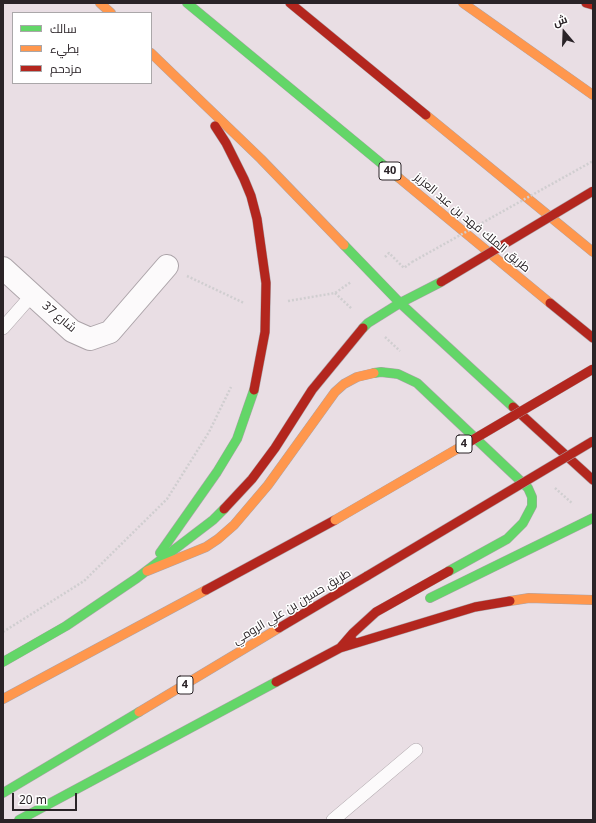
<!DOCTYPE html>
<meta charset="utf-8">
<style>
body{margin:0}
#map{position:relative;width:596px;height:823px;overflow:hidden;background:#e9dee4;font-family:"Noto Sans",Cairo,sans-serif}
canvas{display:block}
.frame{position:absolute;inset:0;border:4px solid #2a2327;pointer-events:none}
.legend{position:absolute;left:12px;top:12px;width:140px;height:72px;box-sizing:border-box;background:#fff;border:1px solid #aaa7a9;margin:0;padding:5px 7px;list-style:none;font-size:12px;color:#2a2327}
.legend li{display:flex;align-items:center;gap:8px;height:20px}
.legend b{width:20px;border:1px solid #aaa7a9}
.north{position:absolute;left:544px;top:12px;width:40px;height:40px;-webkit-text-stroke:3px #fff;paint-order:stroke;rotate:341deg;font-size:11px;font-weight:700;line-height:16px;text-align:center;color:#2a2327}
.north::after{content:'';display:block;margin:auto;width:14px;height:18px;background:#2a2327;clip-path:polygon(50% 0,100% 100%,50% 72%,0 100%)}
.scale{position:absolute;left:12px;top:793px;width:65px;height:18px;box-sizing:border-box;border:2px solid #2a2327;border-top:0;padding-left:5px;font-size:12px;line-height:14px;white-space:nowrap;color:#2a2327;-webkit-text-stroke:3px #fff;paint-order:stroke}
</style>
<div id="map">
<canvas width="596" height="823"></canvas>
<div class="frame"></div>
<ul class="legend">
<li><b style="height:5px;background:#63d668"></b>سالك</li>
<li><b style="height:5px;background:#ff974d"></b>بطيء</li>
<li><b style="height:5px;background:#b3261e"></b>مزدحم</li>
</ul>
<div class="north">ش</div>
<div class="scale">20 m</div>
</div>
<script>
const g = document.querySelector('canvas').getContext('2d');
g.lineJoin = 'round';
function poly(rows) {
  const path = new Path2D();
  for (const r of rows) {
    path.moveTo(r[0], r[1]);
    for (let i = 2; i < r.length; i += 2) path.lineTo(r[i], r[i + 1]);
  }
  return path;
}
function stroke(path, color, width, dash) {
  g.strokeStyle = color;
  g.lineWidth = width;
  g.lineCap = dash ? 'butt' : 'round';
  g.setLineDash(dash || []);
  g.stroke(path);
}
function drawText(font, color, halo, rows, align = 'center') {
  g.font = font + ' "Noto Sans",Cairo,sans-serif';
  g.lineWidth = 3;
  g.setLineDash([]);
  g.textBaseline = 'middle';
  g.strokeStyle = halo;
  g.fillStyle = color;
  for (const [text, x, y, turn = 0] of rows) {
    g.save();
    g.translate(x, y);
    g.rotate((+turn || 0) * Math.PI / 180);
    g.textAlign = isNaN(turn) ? turn : align;
    if (halo) g.strokeText(text, 0, 0);
    g.fillText(text, 0, 0);
    g.restore();
  }
}
const lane = poly([
 [3,328,32,295],
 [333,820,416,750]
]);
const street = poly([
 [3,268,72,331,90,339,110,332,167,266]
]);
const fast = poly([
 [187,3,399,178],
 [344,245,400,303,513,407],
 [363,328,368,323,400,303,441,282],
 [374,373,381,372,398,374,417,383,528,488,532,497,532,506,523,523,507,539,449,571],
 [160,553,217,472,237,439,254,390],
 [430,598,593,518],
 [3,662,66,626,137,578,213,520,224,509],
 [3,793,139,712],
 [19,820,276,682]
]);
const slow = poly([
 [100,3,111,13],
 [463,3,593,95],
 [151,53,261,159,344,245],
 [426,115,593,252],
 [399,178,550,303],
 [147,571,206,547,218,539,234,525,268,485,335,392,344,384,357,377,374,373],
 [510,601,529,598,593,600],
 [3,699,206,590],
 [139,712,279,628]
]);
const jam = poly([
 [290,3,426,115],
 [586,3,593,5],
 [215,126,226,143,244,179,251,196,257,219,266,283,265,332,254,390],
 [550,303,593,338],
 [513,407,593,480],
 [224,509,252,479,275,448,312,390,363,328],
 [206,590,335,520],
 [279,628,367,576],
 [340,648,353,633,376,612,449,571],
 [340,648,475,607,510,601],
 [276,682,353,641]
]);
stroke(lane, '#aba3a8', 14);
stroke(street, '#aba3a8', 24);
stroke(fast, '#aba3a8', 10);
stroke(slow, '#aba3a8', 10);
stroke(jam, '#aba3a8', 10);
stroke(poly([
 [385,257,389,253,404,268,412,262],
 [187,276,244,303],
 [335,293,352,309],
 [288,301,335,293,351,282],
 [385,337,400,351],
 [555,488,573,504],
 [3,632,84,581,167,499,209,432,231,387]
]), '#d0ced0', 2.5, [2, 2]);
stroke(lane, '#fcfafb', 13);
stroke(street, '#fcfafb', 22);
stroke(fast, '#63d668', 9);
stroke(slow, '#ff974d', 9);
stroke(jam, '#b3261e', 9);
const slowBridge = poly([
 [335,520,469,442]
]);
const jamBridge = poly([
 [441,282,593,191],
 [469,442,593,369],
 [367,576,593,441]
]);
stroke(slowBridge, '#aba3a8', 10, []);
stroke(jamBridge, '#aba3a8', 10, []);
stroke(poly([
 [412,262,593,161]
]), '#d0ced0', 2.5, [2, 2]);
stroke(slowBridge, '#ff974d', 9);
stroke(jamBridge, '#b3261e', 9);
for (const [x, y, w] of [
 [390,171,22],
 [464,444,16],
 [185,685,16]
]) {
  const box = new Path2D();
  box.roundRect(x - w / 2, y - 9, w, 18, 3);
  g.fillStyle = '#fff';
  g.fill(box);
  stroke(box, '#2a2327', 1);
}
drawText('bold 11px', '#2a2327', null, [
 ["40",390,171],
 ["4",464,444],
 ["4",185,685]
]);
drawText('12px', '#2a2327', '#fff', [
 ["طريق الملك فهد بن عبد العزيز",472,223,40],
 ["شارع 37",59,317,40],
 ["طريق حسين بن علي الرومي",292,607,-31]
]);
</script>
